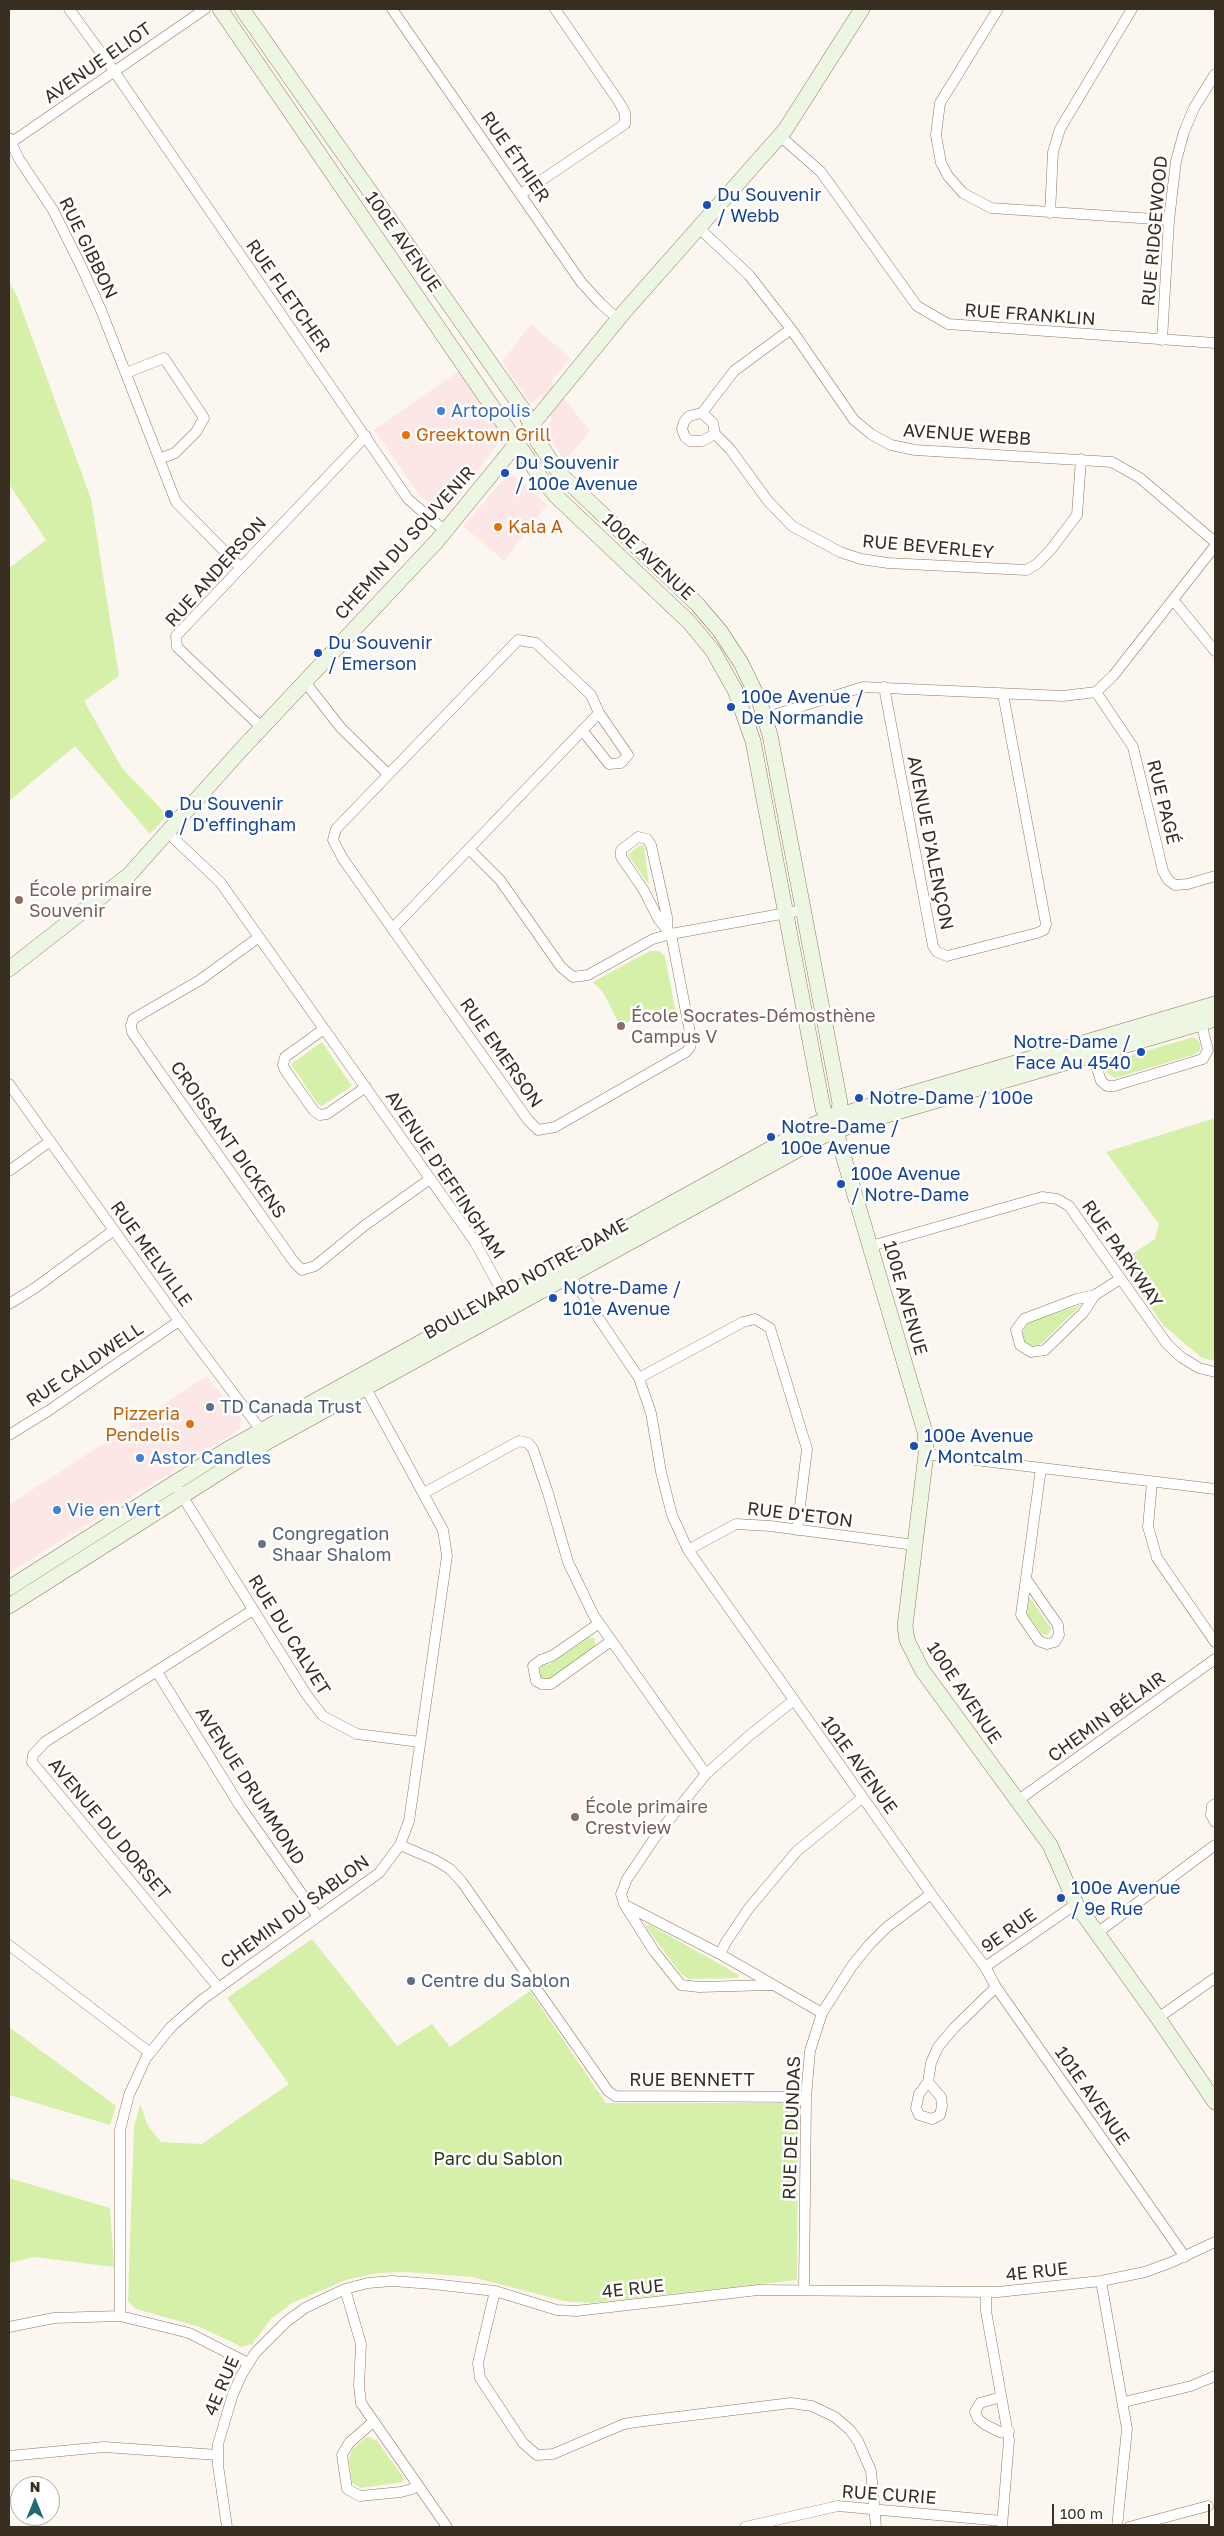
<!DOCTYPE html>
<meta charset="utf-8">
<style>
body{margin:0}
#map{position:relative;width:1224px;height:2536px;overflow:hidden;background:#fbf6f0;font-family:"Golos Text",sans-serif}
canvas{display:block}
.frame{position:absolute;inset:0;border:10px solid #382e22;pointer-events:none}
.north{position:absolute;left:10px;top:2476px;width:50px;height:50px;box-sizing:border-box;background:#fff;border:1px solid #afaba7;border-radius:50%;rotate:0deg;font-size:14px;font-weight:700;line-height:20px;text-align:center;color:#382e22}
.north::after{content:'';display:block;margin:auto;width:18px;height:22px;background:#216976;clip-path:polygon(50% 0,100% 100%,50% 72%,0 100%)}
.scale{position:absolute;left:1052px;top:2504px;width:158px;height:22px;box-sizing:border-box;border:2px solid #382e22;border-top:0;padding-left:6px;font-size:15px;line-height:18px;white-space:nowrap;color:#382e22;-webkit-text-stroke:4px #fff;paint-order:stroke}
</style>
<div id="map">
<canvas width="1224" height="2536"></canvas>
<div class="frame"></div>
<div class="north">N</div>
<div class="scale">100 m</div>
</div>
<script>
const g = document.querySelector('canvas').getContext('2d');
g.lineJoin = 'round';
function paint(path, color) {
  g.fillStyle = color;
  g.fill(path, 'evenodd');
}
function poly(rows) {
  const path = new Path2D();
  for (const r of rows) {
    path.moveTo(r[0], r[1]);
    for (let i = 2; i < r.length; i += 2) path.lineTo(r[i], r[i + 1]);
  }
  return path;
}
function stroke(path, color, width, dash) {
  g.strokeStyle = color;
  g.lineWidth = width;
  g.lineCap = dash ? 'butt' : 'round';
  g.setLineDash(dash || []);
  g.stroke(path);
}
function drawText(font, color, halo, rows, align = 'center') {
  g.font = font + ' "Golos Text",sans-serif';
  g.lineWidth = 5;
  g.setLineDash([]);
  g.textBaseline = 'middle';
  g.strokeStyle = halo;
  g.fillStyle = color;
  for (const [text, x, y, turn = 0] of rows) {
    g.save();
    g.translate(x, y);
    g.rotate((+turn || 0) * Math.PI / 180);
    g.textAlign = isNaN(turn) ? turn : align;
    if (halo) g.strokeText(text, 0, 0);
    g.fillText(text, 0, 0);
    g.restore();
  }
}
paint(poly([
 [531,324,570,358,551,382,590,431,565,461,543,429,552,420,541,395,532,403,529,401,502,362],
 [459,371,503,436,451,507,444,511,438,510,420,496,374,430],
 [510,472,547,505,504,561,463,526],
 [207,1376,241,1419,240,1429,9,1573,9,1505]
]), '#fde7e6');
paint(poly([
 [9,282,17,296,91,499,119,676,84,701,122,768,167,815,150,834,75,746,9,801,9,568,46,540,9,484],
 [640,845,644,846,649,885,628,855],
 [650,951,658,951,665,956,676,1014,657,1019,653,1009,620,1026,604,994,593,982],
 [1194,1037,1200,1043,1200,1050,1196,1054,1115,1078,1105,1072,1105,1063,1136,1054,1137,1058,1143,1056,1142,1052],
 [322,1042,352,1086,322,1106,318,1104,291,1064],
 [1215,1118,1215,1361,1202,1358,1163,1325,1120,1262,1155,1239,1159,1224,1106,1152],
 [1081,1305,1041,1344,1033,1346,1024,1342,1022,1334,1028,1322],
 [1029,1597,1051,1628,1048,1635,1042,1634,1027,1613],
 [590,1637,595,1639,595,1646,549,1679,544,1679,539,1675,538,1671,543,1665,550,1664],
 [647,1925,650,1925,725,1967,738,1975,739,1978,689,1979,681,1974,646,1927],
 [312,1939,397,2046,432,2024,450,2047,530,1991,606,2103,798,2103,797,2280,590,2303,564,2301,472,2277,407,2272,377,2273,346,2280,292,2303,271,2319,252,2344,242,2347,200,2327,136,2309,128,2301,134,2127,140,2104,148,2126,161,2142,202,2144,289,2084,227,1998],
 [9,2027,116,2106,110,2125,9,2095],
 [9,2178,110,2208,114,2267,34,2257,9,2263],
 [369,2437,377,2441,403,2477,403,2482,361,2488,352,2483,349,2458,352,2450,364,2439]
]), '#d6f0a9');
const street = poly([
 [69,9,107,61,408,499,445,531],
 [392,9,581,282,601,304,618,319],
 [998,9,940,103,936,135,941,163,948,176,963,193,991,208,1169,220],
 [780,136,821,172,917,306,948,324,1215,343],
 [9,138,19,159,53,210,81,266,101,310,176,502,240,567],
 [9,144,205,9],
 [521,194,625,124,625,113,619,102,555,9],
 [1050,213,1053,152,1060,129,1132,9],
 [700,229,749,275,791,329,854,420,871,434,891,445,915,450,1112,462,1140,478,1215,542],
 [1162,340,1169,220,1176,161,1184,132,1194,108,1215,74],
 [126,373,164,358,204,418,196,432,175,453,159,459],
 [702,413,713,423,715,434,730,449,768,501,792,526,840,552,861,559,888,563,1026,570,1037,564,1052,548,1077,515,1081,459],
 [715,434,702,441,690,441,685,437,682,429,684,422,689,416,702,413,734,371,791,329],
 [1174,601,1215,651],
 [305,682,341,728,388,774],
 [884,687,933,946,937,952,947,956,1037,933,1044,930,1046,924,1003,694],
 [1096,692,1133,747,1163,871,1168,880,1175,885,1188,884,1215,876],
 [748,723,863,687,1063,696,1096,692,1113,676,1215,546],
 [262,728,177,647,176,636,366,436],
 [582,730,609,764,621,763,628,755,599,713,591,695,536,643,518,640,336,829,333,840,343,859,528,1120,538,1130,555,1127,686,1052,690,1047,691,1038,671,934,659,920,643,889,621,857,621,850,638,837,647,839,651,845,667,917,667,927],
 [167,832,220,882,475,1242,507,1301],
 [470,850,500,880,561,967,573,977,588,975,653,939,671,934,803,910],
 [394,927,599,713],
 [259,937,200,980,133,1019,131,1026,132,1032,161,1074,294,1262,302,1270,315,1266,364,1226,430,1179],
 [324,1029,285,1057,283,1065,285,1070,314,1111,320,1115,327,1114,366,1087],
 [1091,1049,1101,1081,1107,1086,1114,1086,1203,1059,1208,1050,1201,1023],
 [9,1084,179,1321,264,1434],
 [9,1171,49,1142],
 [871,1246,1042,1197,1057,1199,1069,1206,1167,1344,1181,1357,1199,1368,1215,1372],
 [566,1270,639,1378,651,1413,661,1472,672,1515,688,1550,931,1894,985,1967,996,1987,1185,2257],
 [1095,1295,1083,1313,1045,1350,1031,1352,1020,1345,1016,1330,1024,1319,1077,1299,1095,1295,1120,1279],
 [9,1304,35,1288,114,1230],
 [639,1378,743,1322,755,1319,770,1328,807,1449,797,1530],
 [9,1435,48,1411,179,1321],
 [926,1454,1215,1489],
 [1152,1482,1148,1527,1157,1558,1215,1642],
 [179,1491,306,1694,323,1716,357,1734,420,1742],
 [424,1493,519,1441,528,1443,533,1449,548,1493,568,1562,594,1616,706,1774],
 [688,1550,736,1524,770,1526,915,1545],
 [1026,1579,1058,1625,1059,1635,1055,1642,1047,1644,1039,1641,1021,1615,1041,1468],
 [598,1624,552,1656,541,1660,533,1666,536,1681,542,1684,551,1684,611,1641],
 [157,1672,240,1806,318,1917],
 [1017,1801,1215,1659],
 [1215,1804,1212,1806,1211,1815,1215,1822],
 [400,1845,435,1860,450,1869,462,1882,608,2091,615,2096,806,2097],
 [625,1905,720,1954,822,2013],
 [1097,1933,1215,1845],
 [9,1945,149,2052],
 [720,1954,726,1942,749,1908,797,1851,862,1798],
 [985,1967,1076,1904],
 [772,1985,699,1987,681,1985,654,1951,624,1904,621,1894,627,1879,656,1836,706,1774,750,1735,793,1701],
 [218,1987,32,1762,33,1755,45,1742,253,1610],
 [1158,2018,1215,1978],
 [928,2082,941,2097,942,2106,940,2115,932,2119,919,2115,916,2108,919,2094,928,2082,931,2063,938,2047,954,2028,996,1987],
 [1101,2281,1127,2429,1117,2527],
 [345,2289,361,2344,359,2386,361,2403,447,2527],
 [804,2289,806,2097,810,2051,822,2013,852,1966,869,1945,887,1927,931,1894],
 [495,2291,478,2363,480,2378,523,2443,537,2455,553,2454,624,2424,636,2422,791,2403,812,2406,835,2417,850,2430,858,2441,871,2471,876,2527],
 [986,2292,986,2311,1009,2440,1002,2526],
 [120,2316,120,2130,129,2095,146,2058,171,2027,203,1999,379,1873,400,1845,409,1821,447,1556,443,1530,363,1383],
 [9,2327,54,2318,120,2316,189,2333,248,2363],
 [1001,2397,980,2403,975,2412,978,2419,984,2424,1000,2432,1009,2431],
 [1124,2402,1191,2386,1215,2376],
 [373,2422,349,2443,342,2455,347,2489,360,2496,401,2492,412,2489,417,2485],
 [9,2456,104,2447,218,2455],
 [227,2527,218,2465,218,2444,233,2394,241,2376,255,2353,286,2322,305,2308,345,2289,368,2283,392,2281,433,2284,495,2291,557,2310,576,2311,758,2290,998,2292,1101,2281,1145,2272,1172,2262,1215,2242],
 [745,2527,838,2506,1002,2521],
 [1129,2527,1208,2506]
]);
const secondary = poly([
 [220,9,541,478,556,496,689,622,713,651,735,690,753,741,823,1109,836,1131,925,1432,926,1454,905,1626,907,1640,922,1670,1050,1845,1076,1904,1158,2018,1215,2102],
 [242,9,526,414,538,442,560,474,697,604,720,631,741,663,759,700,770,735,840,1103,837,1124],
 [9,969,129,875,239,752,437,541,624,312,785,130,862,9],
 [9,1588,228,1449,817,1123,856,1110,1215,1004],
 [9,1606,269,1441,823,1136,856,1124,1215,1019]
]);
stroke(street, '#91795d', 11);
stroke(secondary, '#91795d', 16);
stroke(street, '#fff', 10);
stroke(secondary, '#ecf6e3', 15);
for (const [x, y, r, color] of [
 [707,205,5,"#1a4fb4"],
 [441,411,5,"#3f7fe0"],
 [406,435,5,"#e8710a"],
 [505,473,5,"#1a4fb4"],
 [498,527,5,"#e8710a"],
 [318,653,5,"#1a4fb4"],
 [731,707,5,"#1a4fb4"],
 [169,814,5,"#1a4fb4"],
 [19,900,5,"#8d6e63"],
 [621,1026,5,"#8d6e63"],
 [1141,1052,5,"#1a4fb4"],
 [859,1098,5,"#1a4fb4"],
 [771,1137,5,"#1a4fb4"],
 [841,1184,5,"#1a4fb4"],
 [553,1298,5,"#1a4fb4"],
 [210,1407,5,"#5c6f8a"],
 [190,1424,5,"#e8710a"],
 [914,1446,5,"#1a4fb4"],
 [140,1458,5,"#3f7fe0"],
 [57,1510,5,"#3f7fe0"],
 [262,1544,5,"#6b7280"],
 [575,1817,5,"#8d6e63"],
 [1061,1898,5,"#1a4fb4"],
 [411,1981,5,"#5c6f8a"]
]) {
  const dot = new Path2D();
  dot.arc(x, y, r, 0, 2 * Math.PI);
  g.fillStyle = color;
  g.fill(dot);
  stroke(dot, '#fff', 2);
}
drawText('18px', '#382e22', '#fff', [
 ["AVENUE ELIOT",98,63,-35],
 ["RUE ÉTHIER",515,157,55],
 ["RUE RIDGEWOOD",1155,231,-85],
 ["100E AVENUE",403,242,55],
 ["RUE GIBBON",88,248,64],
 ["RUE FLETCHER",288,296,55],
 ["RUE FRANKLIN",1030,315,4],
 ["AVENUE WEBB",967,435,4],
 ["CHEMIN DU SOUVENIR",405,543,-48],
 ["RUE BEVERLEY",928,547,5],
 ["100E AVENUE",648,557,43],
 ["RUE ANDERSON",216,572,-48],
 ["RUE PAGÉ",1163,802,76],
 ["AVENUE D'ALENÇON",930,843,79],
 ["RUE EMERSON",501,1053,55],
 ["CROISSANT DICKENS",228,1140,55],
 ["AVENUE D'EFFINGHAM",445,1175,56],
 ["RUE MELVILLE",151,1254,54],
 ["RUE PARKWAY",1122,1254,55],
 ["BOULEVARD NOTRE-DAME",526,1279,-29],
 ["100E AVENUE",905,1298,74],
 ["RUE CALDWELL",85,1365,-34],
 ["RUE D'ETON",800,1515,7],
 ["RUE DU CALVET",289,1635,58],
 ["100E AVENUE",964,1693,56],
 ["CHEMIN BÉLAIR",1107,1717,-36],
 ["101E AVENUE",859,1765,54],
 ["AVENUE DRUMMOND",250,1786,57],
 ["AVENUE DU DORSET",109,1829,50],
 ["CHEMIN DU SABLON",295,1912,-36],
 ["9E RUE",1009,1931,-35],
 ["RUE BENNETT",692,2080],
 ["101E AVENUE",1092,2096,55],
 ["RUE DE DUNDAS",792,2128,-88],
 ["4E RUE",1037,2272,-6],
 ["4E RUE",633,2289,-6],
 ["4E RUE",222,2386,-67],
 ["RUE CURIE",889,2495,4]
]);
drawText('18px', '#164399', '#fff', [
 ["Du Souvenir",717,195],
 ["/ Webb",717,216],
 ["Du Souvenir",515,463],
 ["/ 100e Avenue",515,484],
 ["Du Souvenir",328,643],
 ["/ Emerson",328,664],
 ["100e Avenue /",741,697],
 ["De Normandie",741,718],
 ["Du Souvenir",179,804],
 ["/ D'effingham",179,825],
 ["Notre-Dame /",1131,1042,"right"],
 ["Face Au 4540",1131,1063,"right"],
 ["Notre-Dame / 100e",869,1098],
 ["Notre-Dame /",781,1127],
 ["100e Avenue",781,1148],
 ["100e Avenue",851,1174],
 ["/ Notre-Dame",851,1195],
 ["Notre-Dame /",563,1288],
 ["101e Avenue",563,1309],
 ["100e Avenue",924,1436],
 ["/ Montcalm",924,1457],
 ["100e Avenue",1071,1888],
 ["/ 9e Rue",1071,1909]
], 'left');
drawText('18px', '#366cbe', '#fff', [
 ["Artopolis",451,411],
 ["Astor Candles",150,1458],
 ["Vie en Vert",67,1510]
], 'left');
drawText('18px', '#c56008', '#fff', [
 ["Greektown Grill",416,435],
 ["Kala A",508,527],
 ["Pizzeria",180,1414,"right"],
 ["Pendelis",180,1435,"right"]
], 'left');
drawText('18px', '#785e54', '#fff', [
 ["École primaire",29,890],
 ["Souvenir",29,911],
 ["École Socrates-Démosthène",631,1016],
 ["Campus V",631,1037],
 ["École primaire",585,1807],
 ["Crestview",585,1828]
], 'left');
drawText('18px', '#4e5e75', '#fff', [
 ["TD Canada Trust",220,1407],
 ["Centre du Sablon",421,1981]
], 'left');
drawText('18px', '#5b616d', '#fff', [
 ["Congregation",272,1534],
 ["Shaar Shalom",272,1555]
], 'left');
drawText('18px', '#303c17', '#fff', [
 ["Parc du Sablon",498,2159]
]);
</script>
